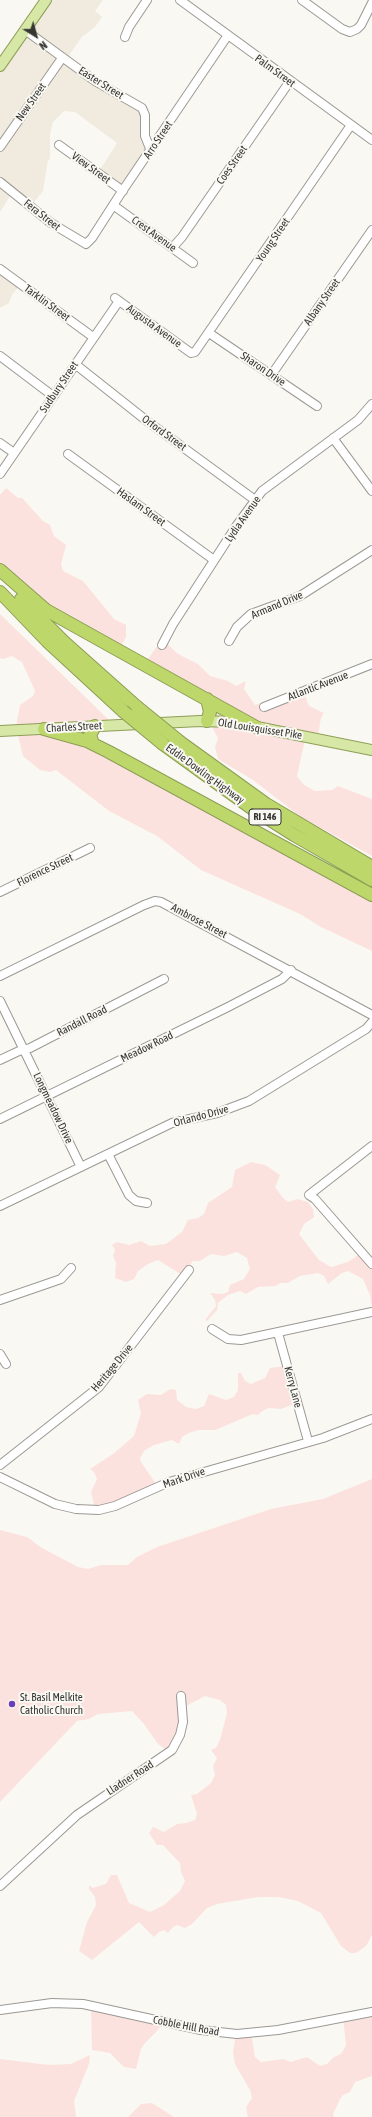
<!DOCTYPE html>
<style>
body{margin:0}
#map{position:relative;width:372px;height:2117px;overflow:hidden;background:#faf8f2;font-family:"Asap Condensed",sans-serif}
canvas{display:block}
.north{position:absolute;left:16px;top:16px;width:40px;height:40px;-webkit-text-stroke:3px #faf8f2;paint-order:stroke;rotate:143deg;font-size:11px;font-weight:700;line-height:16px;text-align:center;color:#353532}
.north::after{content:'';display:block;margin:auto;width:14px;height:18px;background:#353532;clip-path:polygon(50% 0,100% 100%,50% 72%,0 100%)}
</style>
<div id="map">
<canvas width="372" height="2117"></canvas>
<div class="north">N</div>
</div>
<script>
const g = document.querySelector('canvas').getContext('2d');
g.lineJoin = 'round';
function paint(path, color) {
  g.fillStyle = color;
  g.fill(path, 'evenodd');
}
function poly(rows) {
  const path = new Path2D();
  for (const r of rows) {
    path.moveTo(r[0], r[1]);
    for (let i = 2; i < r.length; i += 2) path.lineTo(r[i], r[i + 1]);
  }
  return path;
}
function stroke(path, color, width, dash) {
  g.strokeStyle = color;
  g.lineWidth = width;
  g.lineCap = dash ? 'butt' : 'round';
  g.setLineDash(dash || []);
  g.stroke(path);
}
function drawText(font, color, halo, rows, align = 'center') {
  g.font = font + ' "Asap Condensed",sans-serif';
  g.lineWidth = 4;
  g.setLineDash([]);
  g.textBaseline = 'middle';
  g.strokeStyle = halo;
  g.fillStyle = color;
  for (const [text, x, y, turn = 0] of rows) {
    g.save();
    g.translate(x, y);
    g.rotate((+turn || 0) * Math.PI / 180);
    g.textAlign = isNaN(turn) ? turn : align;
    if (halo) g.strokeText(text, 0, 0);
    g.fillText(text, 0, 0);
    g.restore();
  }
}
paint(poly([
 [42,0,103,0,95,11,102,17,95,27,82,37,67,58,139,105,151,144,123,187,98,173,117,143,75,112,64,111,53,122,50,134,50,159,48,160,43,191,32,205,12,193,0,212,0,60],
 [0,269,20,285,12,295,9,303,0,308]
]), '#f0ebde');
paint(poly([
 [6,488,18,498,22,498,43,521,50,525,54,536,66,545,61,564,63,571,83,581,114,619,126,625,126,637,118,651,77,628,0,570,0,495],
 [0,614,112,723,90,728,84,733,85,737,372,895,372,951,321,927,300,914,201,870,157,836,109,811,56,770,50,772,40,770,23,756,16,727,20,705,33,696,35,691,22,662,12,656,3,659,0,658],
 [162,639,178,654,198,664,210,676,228,681,236,686,246,681,244,689,255,705,303,690,309,706,324,713,321,718,318,736,306,735,297,776,304,785,315,791,332,790,338,786,372,799,372,856,301,817,253,780,218,759,215,747,218,738,208,720,208,718,216,712,208,701,146,662],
 [251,1162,265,1165,280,1175,275,1187,283,1198,288,1202,297,1199,308,1202,313,1209,314,1217,304,1224,299,1234,319,1260,331,1267,348,1262,361,1253,372,1266,372,1307,370,1295,363,1279,348,1271,342,1273,328,1284,324,1276,318,1273,300,1276,288,1283,280,1283,276,1286,258,1287,246,1294,240,1291,228,1295,218,1303,217,1310,207,1321,205,1320,216,1306,215,1300,210,1293,222,1294,228,1292,230,1285,244,1279,250,1269,247,1258,237,1252,224,1256,211,1254,200,1261,193,1261,182,1275,158,1260,148,1264,138,1271,134,1279,126,1282,115,1278,116,1263,113,1256,115,1250,112,1245,117,1242,129,1245,141,1241,150,1246,166,1244,182,1232,188,1220,198,1218,204,1214,208,1203,232,1187,235,1170],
 [286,1366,297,1403,281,1409,268,1408,261,1412,258,1415,253,1414,215,1430,198,1430,189,1433,182,1437,179,1444,172,1440,154,1445,144,1451,140,1458,141,1462,156,1484,130,1499,95,1508,91,1492,97,1479,94,1472,90,1469,113,1454,134,1436,141,1413,138,1400,147,1394,161,1395,170,1389,176,1390,177,1400,186,1407,196,1409,204,1406,209,1394,226,1400,234,1397,238,1390,238,1373,241,1373,245,1381,251,1384,265,1378,270,1368],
 [372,1479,372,1935,366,1946,356,1953,350,1953,341,1946,321,1913,298,1901,278,1897,258,1897,217,1904,207,1908,192,1924,185,1928,177,1925,173,1927,168,1933,164,1930,159,1932,154,1937,139,1922,92,1960,79,1951,87,1922,96,1905,95,1897,89,1889,89,1885,93,1888,99,1886,106,1884,111,1875,117,1875,129,1903,150,1912,164,1905,180,1891,185,1881,181,1872,180,1863,163,1845,157,1845,149,1833,153,1827,164,1832,177,1824,186,1823,195,1820,197,1814,191,1795,197,1794,211,1783,215,1775,213,1766,217,1758,211,1750,216,1748,220,1740,227,1713,226,1705,220,1700,205,1696,184,1707,184,1719,168,1751,158,1744,144,1724,132,1711,98,1714,89,1719,77,1721,0,1802,0,1530,27,1537,42,1548,78,1567,88,1569,101,1565,128,1565,137,1557,157,1547,271,1509,323,1499],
 [91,2005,164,2022,157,2031,145,2043,141,2049,136,2069,124,2067,110,2053,92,2050],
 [372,2010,372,2076,355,2082,350,2092,343,2095,340,2099,333,2114,334,2117,248,2117,246,2107,252,2098,250,2090,235,2064,233,2053,236,2032,251,2032,255,2057,261,2062,283,2059,291,2062,307,2057,320,2066,327,2064,334,2057,341,2054,346,2045,343,2018],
 [90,2055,89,2064,74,2101,76,2117,0,2117,0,2059,49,2065,71,2064],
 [152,2103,174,2117,128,2117,141,2104]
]), '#fce2de');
const minor = poly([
 [180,0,372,140],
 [302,0,342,29,350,32,357,29,361,25,372,3],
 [25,30,95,81,142,108,145,115,145,136,151,151],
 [125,37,129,27,147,0],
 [59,145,123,191],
 [0,147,62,58],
 [0,182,51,223,86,244,92,238,119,196,228,35],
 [113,205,193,263],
 [173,247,182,237,290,81],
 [0,269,93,337],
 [115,298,191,353,195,352,351,125],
 [209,333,317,406],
 [0,356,53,396],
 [75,364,147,421,255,500],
 [272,374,372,230],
 [333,438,372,491],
 [0,443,14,453],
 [68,454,214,560],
 [0,474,119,301],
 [229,641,237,627,251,614,300,596,372,550],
 [162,645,173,624,237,525,262,491,358,420,372,404],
 [264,707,372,664],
 [0,892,90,848],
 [0,976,144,905,155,901,161,902,372,1015],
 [0,1001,81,1167],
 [0,1060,19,1051,30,1048,164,979],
 [0,1119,228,1007,282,979,291,970],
 [372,1146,309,1195,315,1199,372,1264],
 [108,1154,129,1195,136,1201,147,1203],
 [0,1206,172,1123,217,1113,249,1101,366,1029,372,1022],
 [0,1300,61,1279,71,1268],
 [212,1329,228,1339,241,1340,372,1312],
 [278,1333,308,1441],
 [0,1354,6,1364],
 [0,1465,99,1387,189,1270],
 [0,1477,55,1504,76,1509,99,1510,115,1506,169,1482,323,1438,372,1419],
 [0,1886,77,1815,172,1750,180,1735,183,1722,181,1696],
 [0,2010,52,2003,83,2004,201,2030,237,2034,278,2030,372,2012]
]);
const major = poly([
 [0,66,46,0],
 [0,731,200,721,232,722,372,750]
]);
const highway = poly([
 [0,570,46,610,256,727],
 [0,592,47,641,123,711],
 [21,599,64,642,137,707],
 [207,699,210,712,207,721],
 [44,729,87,741,109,752,372,895],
 [180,742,266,804,372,867],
 [93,744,90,735,95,726],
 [163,744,250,807,294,835,372,880]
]);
stroke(minor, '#9b9994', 10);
stroke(major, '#8d9e57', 12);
stroke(highway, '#8d9e57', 14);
stroke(minor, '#fff', 8);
stroke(major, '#d7e7a6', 10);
stroke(highway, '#bdd76b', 12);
const highwayBridge = poly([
 [137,707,180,742],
 [123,711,163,744]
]);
stroke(highwayBridge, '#8d9e57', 14, []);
stroke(highwayBridge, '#bdd76b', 12);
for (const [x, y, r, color] of [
 [12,1704,4,"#6a3eb6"]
]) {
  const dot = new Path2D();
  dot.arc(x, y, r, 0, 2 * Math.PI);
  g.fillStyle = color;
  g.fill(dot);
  stroke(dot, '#faf8f2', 1.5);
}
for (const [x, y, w] of [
 [265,817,32]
]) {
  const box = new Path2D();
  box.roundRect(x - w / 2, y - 8, w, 16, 3);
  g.fillStyle = '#faf8f2';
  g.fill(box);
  stroke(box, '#353532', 1);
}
drawText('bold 10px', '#353532', null, [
 ["RI 146",265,817]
]);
drawText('11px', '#353532', '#faf8f2', [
 ["Palm Street",275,71,36],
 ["Easter Street",101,83,32],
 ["New Street",31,102,-55],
 ["Arro Street",158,140,-56],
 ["Coes Street",232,165,-55],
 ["View Street",91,168,36],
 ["Fera Street",42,215,38],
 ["Crest Avenue",154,234,36],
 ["Young Street",273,240,-56],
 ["Albany Street",322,302,-55],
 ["Tarklin Street",47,303,36],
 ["Augusta Avenue",154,326,36],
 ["Sharon Drive",263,369,34],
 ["Sudbury Street",59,387,-56],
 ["Orford Street",164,433,36],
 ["Haslam Street",141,507,36],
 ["Lydia Avenue",243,519,-55],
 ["Armand Drive",277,605,-23],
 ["Atlantic Avenue",318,686,-21],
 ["Charles Street",74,727,-3],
 ["Old Louisquisset Pike",260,729,9],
 ["Eddie Dowling Highway",205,774,36],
 ["Florence Street",45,870,-26],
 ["Ambrose Street",199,921,28],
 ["Randall Road",82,1021,-27],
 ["Meadow Road",147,1047,-26],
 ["Longmeadow Drive",53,1108,64],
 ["Orlando Drive",201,1116,-15],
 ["Heritage Drive",112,1368,-50],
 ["Kerry Lane",293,1387,75],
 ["Mark Drive",184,1478,-19],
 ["Lladner Road",130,1778,-33],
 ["Cobble Hill Road",186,2026,11]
]);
drawText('11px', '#353532', '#faf8f2', [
 ["St. Basil Melkite",20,1698],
 ["Catholic Church",20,1711]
], 'left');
</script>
